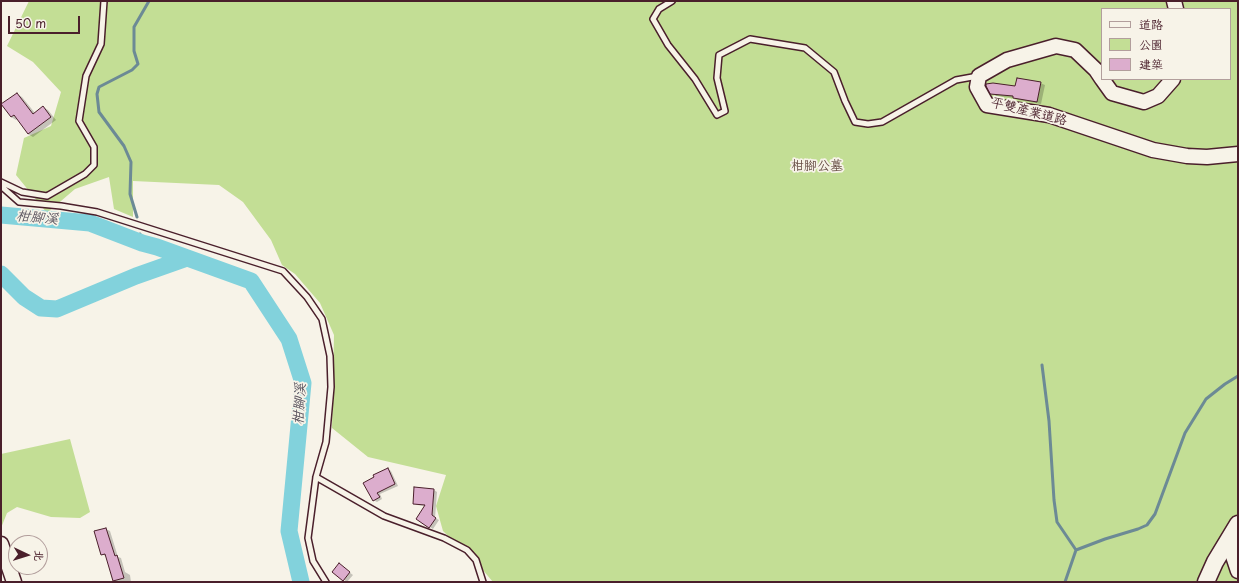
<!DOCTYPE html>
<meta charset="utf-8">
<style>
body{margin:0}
#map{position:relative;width:1239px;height:583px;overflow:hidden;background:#f7f3e8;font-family:"Playpen Sans","LXGW WenKai TC",sans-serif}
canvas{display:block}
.frame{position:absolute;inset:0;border:2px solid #4a1f2b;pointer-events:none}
.legend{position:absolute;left:1101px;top:8px;width:130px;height:72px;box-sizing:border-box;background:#f7f3e8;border:1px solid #b29e9c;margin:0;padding:5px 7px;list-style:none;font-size:12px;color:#4a1f2b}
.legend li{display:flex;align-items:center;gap:8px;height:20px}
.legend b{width:20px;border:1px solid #b29e9c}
.north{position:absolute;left:8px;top:535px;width:40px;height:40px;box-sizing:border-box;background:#f7f3e8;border:1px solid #b29e9c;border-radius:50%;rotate:94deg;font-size:11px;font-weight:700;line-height:16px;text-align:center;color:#4a1f2b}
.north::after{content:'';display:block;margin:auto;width:14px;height:18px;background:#4a1f2b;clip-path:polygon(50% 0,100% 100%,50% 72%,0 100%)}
.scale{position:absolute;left:8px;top:16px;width:72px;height:18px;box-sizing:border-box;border:2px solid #4a1f2b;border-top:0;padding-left:5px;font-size:12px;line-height:14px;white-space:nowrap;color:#4a1f2b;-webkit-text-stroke:3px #f7f3e8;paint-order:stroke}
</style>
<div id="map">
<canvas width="1239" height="583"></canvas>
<div class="frame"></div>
<ul class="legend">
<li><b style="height:5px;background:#f7f3e8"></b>道路</li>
<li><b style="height:11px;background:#c3de95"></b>公園</li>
<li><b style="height:11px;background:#dcadcd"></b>建築</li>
</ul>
<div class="north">北</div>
<div class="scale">50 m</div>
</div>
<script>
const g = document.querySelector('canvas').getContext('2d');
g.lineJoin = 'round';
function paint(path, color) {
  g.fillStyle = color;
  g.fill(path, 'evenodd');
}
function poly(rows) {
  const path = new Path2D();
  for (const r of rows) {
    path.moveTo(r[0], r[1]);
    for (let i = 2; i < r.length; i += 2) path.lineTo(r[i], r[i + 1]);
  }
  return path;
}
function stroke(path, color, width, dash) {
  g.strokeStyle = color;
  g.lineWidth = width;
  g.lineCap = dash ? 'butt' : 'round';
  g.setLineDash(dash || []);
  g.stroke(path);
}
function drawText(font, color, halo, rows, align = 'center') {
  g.font = font + ' "Playpen Sans","LXGW WenKai TC",sans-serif';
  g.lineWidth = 3.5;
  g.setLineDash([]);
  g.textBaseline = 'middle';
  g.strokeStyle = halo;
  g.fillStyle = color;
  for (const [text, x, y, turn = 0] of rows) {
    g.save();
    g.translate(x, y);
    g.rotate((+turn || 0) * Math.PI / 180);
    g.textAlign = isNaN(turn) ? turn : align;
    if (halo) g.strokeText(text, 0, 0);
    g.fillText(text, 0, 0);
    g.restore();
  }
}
paint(poly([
 [29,1,1238,1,1238,582,493,582,482,569,443,531,436,506,446,475,368,457,332,428,334,335,320,303,295,274,282,265,271,240,243,202,219,185,133,181,133,217,114,209,109,177,75,189,47,213,16,175,24,138,51,126,61,92,33,62,7,46],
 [1102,9,1230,9,1230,79,1102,79],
 [70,439,90,512,80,518,51,517,17,507,7,513,1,528,1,454]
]), '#c3de95');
paint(poly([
 [1040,83,1045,85,1041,104,1019,100,1014,98,996,96,991,93],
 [17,94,22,97,35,113,43,107,48,110,56,120,33,137,28,134,17,119,16,120,11,117],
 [388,469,391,471,398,486,380,494,382,499,377,502,373,500],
 [434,490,437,492,435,518,439,520,433,529,417,519,425,506,417,505,414,503],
 [106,529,110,531,118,557,121,558,125,572,130,575,131,582,114,582,107,557,102,554],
 [342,567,353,575,347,582,334,572]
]), '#0003');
stroke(poly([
 [137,217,130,194,131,162,124,146,99,112,97,94,99,87,132,70,138,64,134,51,134,27,149,1],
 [140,234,142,243],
 [1042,365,1049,421,1054,500,1057,522,1076,550],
 [1065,582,1076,550,1105,539,1138,529,1147,525,1155,514,1185,433,1206,399,1225,384,1238,376]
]), '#6c8a95', 3);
stroke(poly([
 [1,215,90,223,142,243,157,247,251,281,289,339,303,383,289,531,301,582],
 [1,274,24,297,41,308,57,309,136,276,187,258]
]), '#82d2dc', 17);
const building = poly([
 [1017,78,1041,82,1037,102,1013,98,1013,96,990,94,986,86,986,84,993,83,1015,86,1017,78],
 [17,93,33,114,43,106,51,117,28,134,14,115,11,117,1,104,17,93],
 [388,468,395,484,377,493,380,497,373,501,363,483,374,477,373,475,388,468],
 [414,487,434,489,432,515,436,518,429,528,416,519,425,505,413,504,414,487],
 [106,528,115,556,117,555,124,578,113,581,105,554,101,555,94,531,106,528],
 [339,563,350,572,343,581,332,572,339,563]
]);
paint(building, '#dcadcd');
stroke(building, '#4a1f2b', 1);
const lane = poly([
 [672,1,659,9,653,19,668,45,695,79,717,115,725,111,717,78,719,55,750,39,805,48,834,72,845,101,855,122,868,124,882,122,956,80,978,76],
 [1,182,22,192,47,196,85,174,94,165,94,147,79,121,86,76,101,44,104,1],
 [1,186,19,202,61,206,97,212,283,271,307,297,322,319,330,356,331,387,326,442,316,477,308,538,313,561,326,582],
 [316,477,384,516,444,538,467,550,476,560,483,582]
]);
const secondary = poly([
 [1174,1,1176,9],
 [1102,79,1096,70,1075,50,1056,46,1007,60,979,76,977,87,987,105,1049,115,1153,150,1187,156,1207,157,1238,154],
 [1102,79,1112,93,1144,102,1158,96,1173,79],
 [1234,530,1233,556,1238,571],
 [1,544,14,582]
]);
const primary = poly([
 [1206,582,1215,562,1238,524]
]);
stroke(lane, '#4a1f2b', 8);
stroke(secondary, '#4a1f2b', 17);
stroke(primary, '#4a1f2b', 19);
stroke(lane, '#f7f3e8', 5);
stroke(secondary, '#f7f3e8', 14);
stroke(primary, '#f7f3e8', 16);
drawText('13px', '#4a1f2b', '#f7f3e8', [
 ["平雙產業道路",1029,112,14]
]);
drawText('13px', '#684f46', '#f7f3e8', [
 ["柑腳公墓",817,166]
]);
drawText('italic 14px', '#5b5560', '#f7f3e8', [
 ["柑腳溪",37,218,5],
 ["柑腳溪",300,404,-87]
]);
</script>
